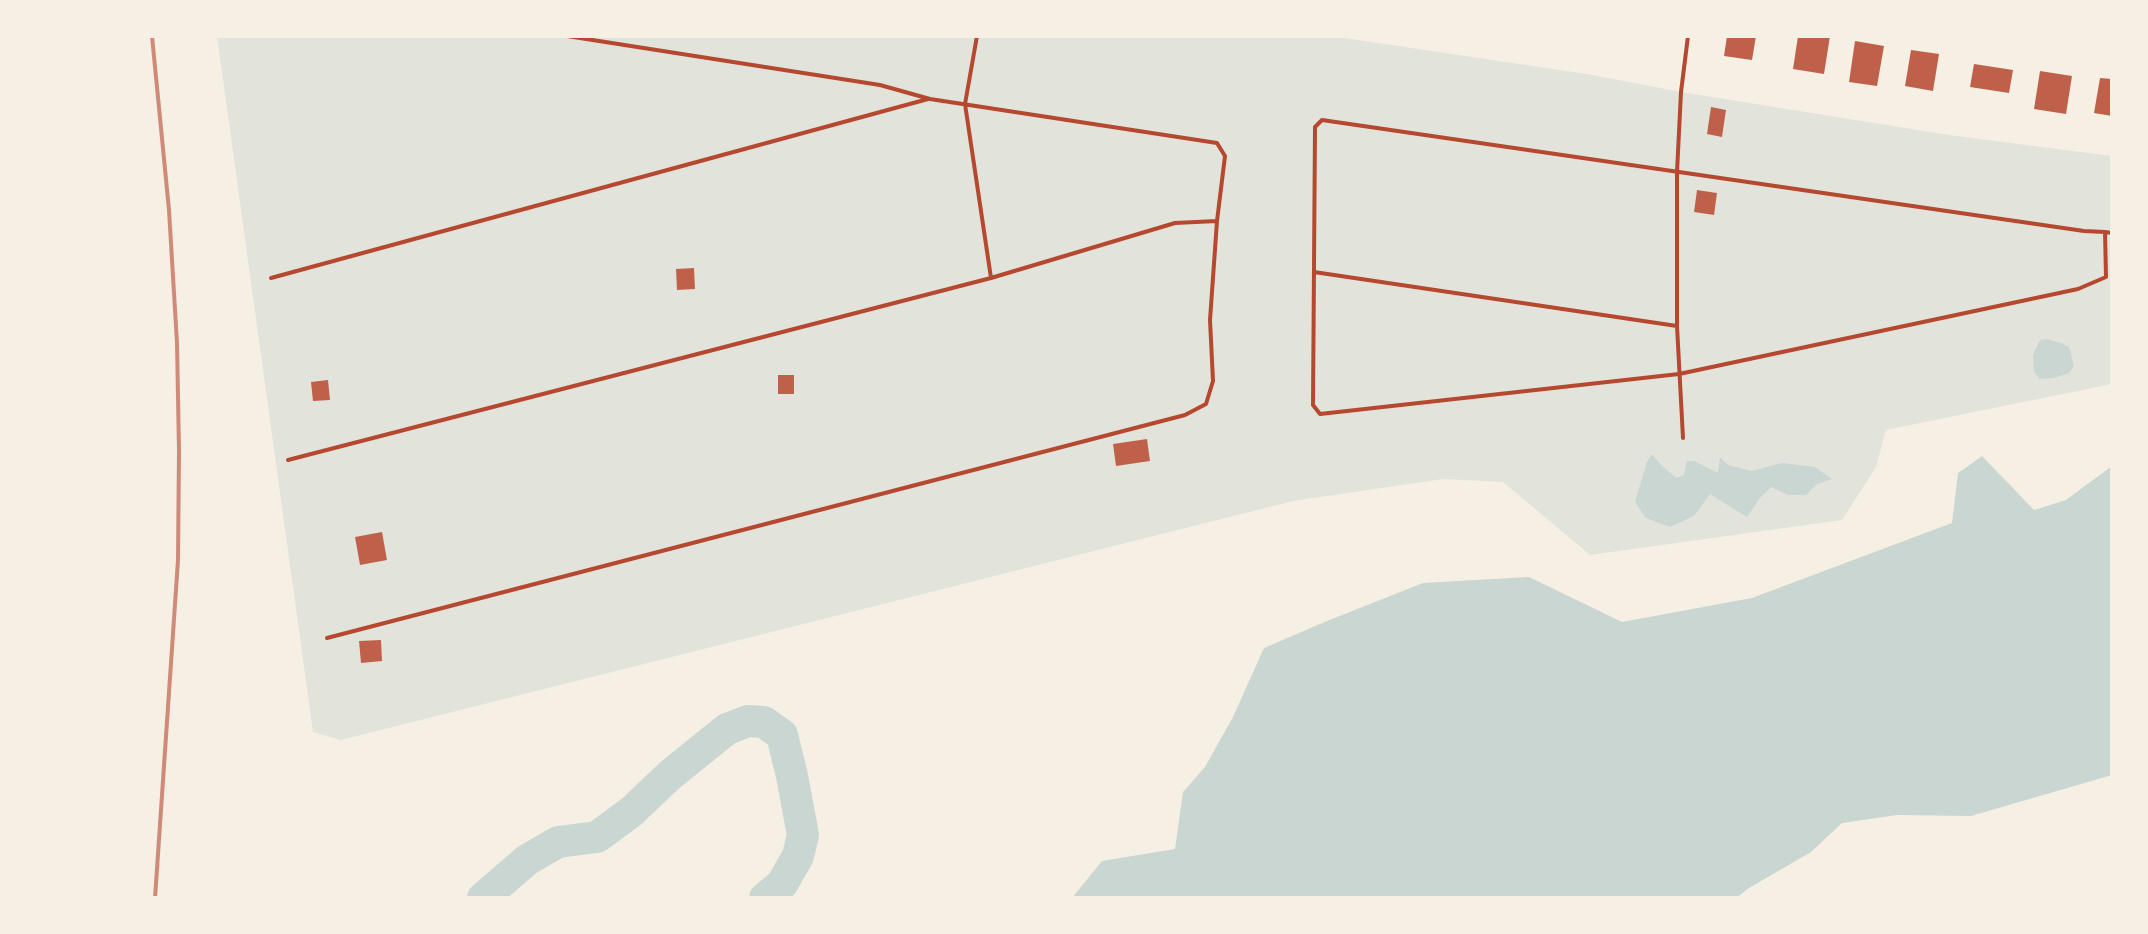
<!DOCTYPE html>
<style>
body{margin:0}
#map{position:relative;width:2148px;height:934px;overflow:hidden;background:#f6efe4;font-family:Commissioner,sans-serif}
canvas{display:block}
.frame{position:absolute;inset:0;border:38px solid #f6efe4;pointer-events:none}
</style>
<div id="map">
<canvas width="2148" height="934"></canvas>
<div class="frame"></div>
</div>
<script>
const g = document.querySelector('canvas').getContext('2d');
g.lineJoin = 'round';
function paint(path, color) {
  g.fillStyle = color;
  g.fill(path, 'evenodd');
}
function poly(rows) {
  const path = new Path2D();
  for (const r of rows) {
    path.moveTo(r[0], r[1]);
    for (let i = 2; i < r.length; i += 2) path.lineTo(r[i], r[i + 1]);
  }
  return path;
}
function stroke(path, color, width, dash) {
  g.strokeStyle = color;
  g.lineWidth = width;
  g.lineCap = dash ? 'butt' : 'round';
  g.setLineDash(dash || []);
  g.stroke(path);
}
paint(poly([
 [217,36,1331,36,1593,75,1681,92,1949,135,2112,156,2112,384,1886,430,1876,467,1842,520,1590,555,1503,482,1443,479,1293,501,341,740,313,732]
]), '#e2e4dc');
paint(poly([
 [2046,339,2061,343,2069,347,2074,366,2069,373,2054,378,2040,379,2034,372,2033,355,2040,340],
 [1652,454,1660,464,1676,478,1684,475,1687,461,1694,461,1718,473,1720,457,1728,465,1751,471,1782,463,1815,467,1832,479,1817,484,1806,495,1788,495,1771,487,1759,499,1747,517,1710,494,1694,516,1670,527,1646,518,1635,502,1647,462],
 [1982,456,2034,510,2066,500,2112,466,2112,775,1971,816,1897,815,1842,823,1811,852,1749,888,1736,898,1072,898,1102,861,1175,849,1183,792,1205,767,1233,717,1264,648,1327,621,1423,583,1529,577,1622,622,1752,598,1952,523,1958,473]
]), '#c9d6d2');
stroke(poly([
 [483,898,527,860,558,842,597,837,631,812,670,775,727,729,748,721,764,722,782,735,792,776,803,835,798,856,782,884,765,898]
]), '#c9d6d2', 32);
paint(poly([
 [1727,36,1756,36,1752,60,1724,56],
 [1798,36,1830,36,1824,74,1793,69],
 [1855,41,1884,46,1877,86,1849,82],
 [1911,50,1939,54,1933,91,1905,86],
 [1974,64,2013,70,2009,93,1970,87],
 [2040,71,2072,76,2066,114,2034,109],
 [2100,78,2112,79,2112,116,2094,113],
 [1711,107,1726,110,1722,137,1707,134],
 [1697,190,1717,193,1714,215,1694,212],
 [694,268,695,289,677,290,676,269],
 [778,375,794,375,794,394,778,394],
 [328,380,330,400,313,401,311,382],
 [1147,439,1150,461,1116,466,1113,444],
 [382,532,387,560,360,565,355,537],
 [381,640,382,661,361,663,359,641]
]), '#bf614a');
stroke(poly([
 [977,36,965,104,991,278],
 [2105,232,2106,277,2078,289,1679,374,1320,414,1313,405,1315,127,1322,120,2084,231,2105,232,2112,233],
 [1314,272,1677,326],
 [271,278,928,99],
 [1683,438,1677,326,1677,172,1681,92,1688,36],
 [288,460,991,278,1175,223,1217,221],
 [327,638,1185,415,1206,404,1213,381,1210,320,1217,221,1225,156,1217,143,930,99,880,85,567,36]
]), '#b5482f', 4);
stroke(poly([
 [152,36,169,210,177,343,179,451,178,560,155,898]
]), '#cf8b77', 4);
</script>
